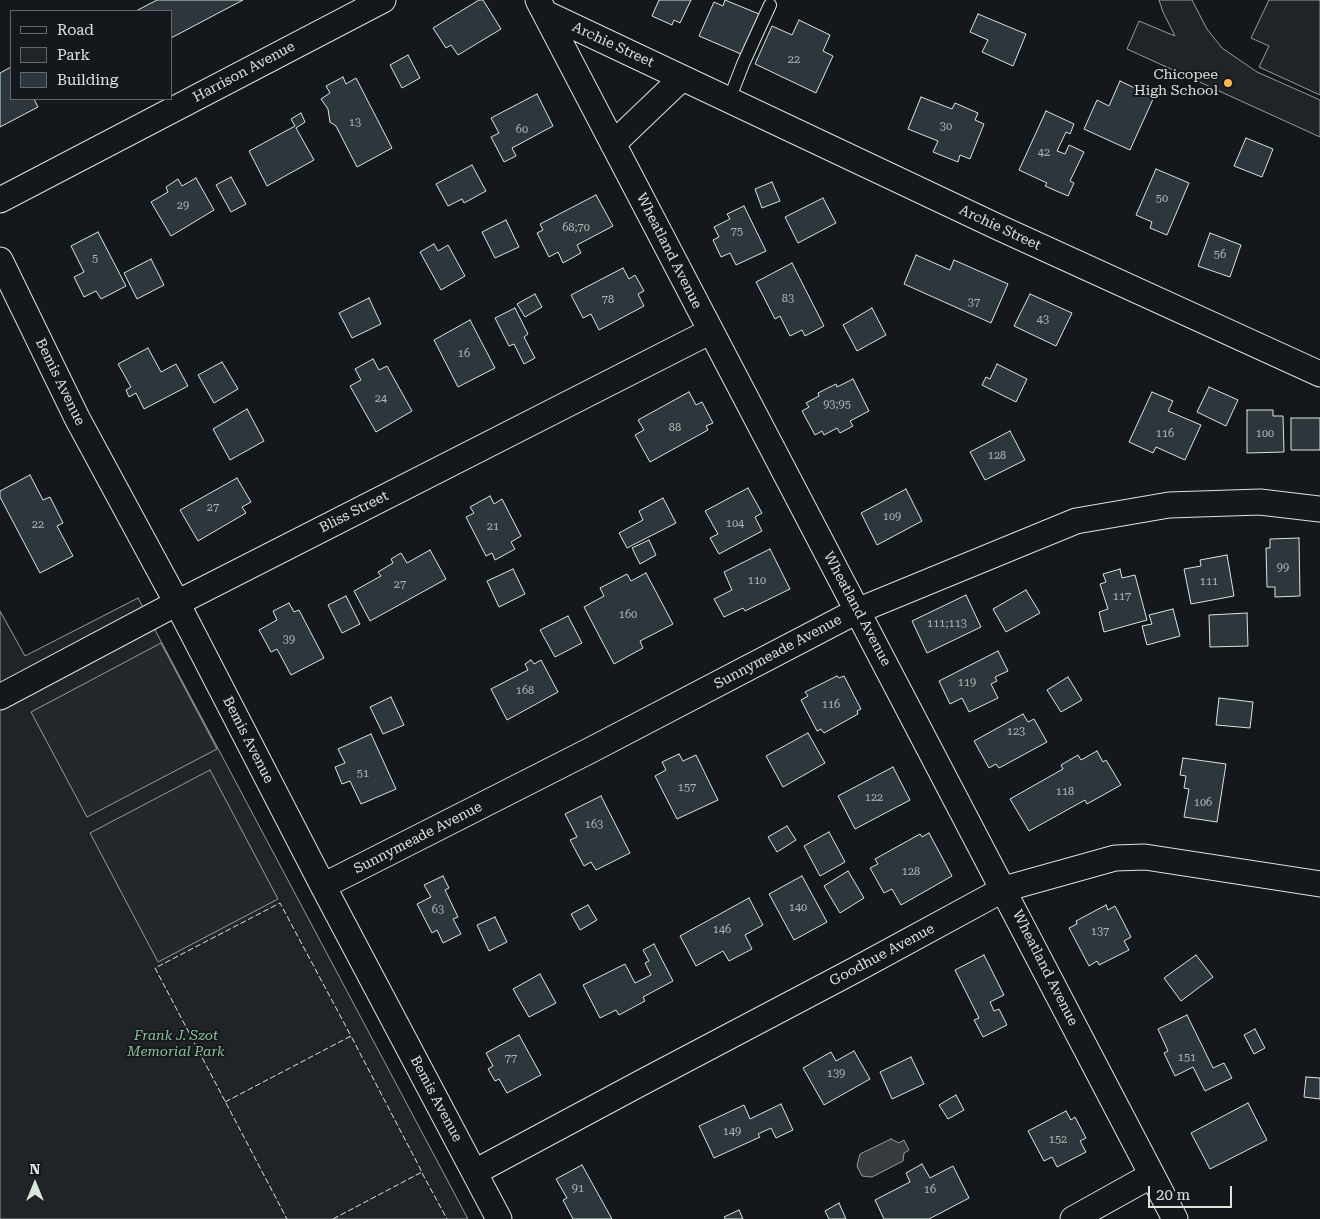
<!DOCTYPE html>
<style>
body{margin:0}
#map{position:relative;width:1320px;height:1219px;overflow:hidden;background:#14181c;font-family:"Roboto Serif",serif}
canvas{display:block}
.legend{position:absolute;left:10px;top:10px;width:162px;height:90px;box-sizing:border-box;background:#14181c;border:1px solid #626a69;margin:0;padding:6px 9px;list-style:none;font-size:15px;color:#d8e6dc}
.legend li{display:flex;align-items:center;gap:10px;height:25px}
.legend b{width:25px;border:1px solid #626a69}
.north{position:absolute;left:10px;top:1159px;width:50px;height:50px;-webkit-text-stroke:4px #14181c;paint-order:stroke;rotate:0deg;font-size:14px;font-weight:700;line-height:20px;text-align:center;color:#d8e6dc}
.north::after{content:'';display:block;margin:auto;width:18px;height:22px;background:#d8e6dc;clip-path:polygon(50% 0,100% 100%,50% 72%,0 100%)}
.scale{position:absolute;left:1148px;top:1186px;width:84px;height:22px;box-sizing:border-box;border:2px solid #d8e6dc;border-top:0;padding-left:6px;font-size:15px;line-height:18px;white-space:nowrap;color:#d8e6dc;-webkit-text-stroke:4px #14181c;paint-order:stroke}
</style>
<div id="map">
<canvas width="1320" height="1219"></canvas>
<ul class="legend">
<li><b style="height:6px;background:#14181c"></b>Road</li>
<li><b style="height:14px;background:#202428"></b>Park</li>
<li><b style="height:14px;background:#2c363c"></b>Building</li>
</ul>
<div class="north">N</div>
<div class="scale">20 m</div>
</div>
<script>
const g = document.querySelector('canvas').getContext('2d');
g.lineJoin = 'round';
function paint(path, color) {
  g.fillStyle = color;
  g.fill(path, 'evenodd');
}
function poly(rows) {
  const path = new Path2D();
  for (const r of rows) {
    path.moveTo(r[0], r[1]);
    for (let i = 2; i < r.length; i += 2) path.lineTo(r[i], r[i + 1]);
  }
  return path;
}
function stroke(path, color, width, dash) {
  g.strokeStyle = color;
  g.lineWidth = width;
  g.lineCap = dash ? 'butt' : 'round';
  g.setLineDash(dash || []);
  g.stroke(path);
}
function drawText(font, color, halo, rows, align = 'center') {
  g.font = font + ' "Roboto Serif",serif';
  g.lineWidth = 4;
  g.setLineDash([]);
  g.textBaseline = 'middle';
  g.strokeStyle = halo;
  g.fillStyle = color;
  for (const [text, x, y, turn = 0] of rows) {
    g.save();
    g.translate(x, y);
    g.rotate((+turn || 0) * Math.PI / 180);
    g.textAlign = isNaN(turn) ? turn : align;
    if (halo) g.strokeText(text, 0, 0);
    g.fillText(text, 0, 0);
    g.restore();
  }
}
const green = poly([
 [1159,0,1192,0,1207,29,1222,48,1257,72,1320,100,1320,137,1127,49,1139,21,1175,36,1163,12,1159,0],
 [1269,0,1320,0,1320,95,1259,67,1269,46,1251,38,1269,0],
 [138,598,468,1219,0,1219,0,611,25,656,138,598]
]);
paint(green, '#202428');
stroke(green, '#939e99', 1);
const parking = poly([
 [161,643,217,749,87,817,31,712,161,643],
 [210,770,278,899,158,962,90,833,210,770]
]);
paint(parking, '#24282b');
stroke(parking, '#939e99', 1);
const water = poly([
 [891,1139,899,1143,904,1140,909,1150,904,1153,903,1161,872,1177,862,1176,857,1166,860,1154,891,1139]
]);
paint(water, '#363b3e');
stroke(water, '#939e99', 1);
const building = poly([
 [157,0,243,0,171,38,171,11,136,11,157,0],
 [479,0,483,0,501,29,458,55,451,45,446,48,433,28,479,0],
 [659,0,691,0,680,23,674,20,672,25,652,16,659,0],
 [725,0,759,14,741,54,699,36,714,2,723,6,725,0],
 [978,14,1026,34,1013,66,982,52,988,40,970,32,978,14],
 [799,20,830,35,823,51,833,56,816,93,755,64,772,26,792,35,799,20],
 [408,55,420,78,402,88,390,65,408,55],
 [11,67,11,99,34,99,38,107,0,127,0,73,11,67],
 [343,77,346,84,356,78,392,148,357,167,336,126,330,122,328,109,321,99,330,93,326,86,343,77],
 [1120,81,1154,97,1130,150,1084,129,1097,100,1109,106,1120,81],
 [537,94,553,126,512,148,516,156,504,162,491,137,499,133,491,118,537,94],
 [921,97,952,109,955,103,978,113,975,120,984,124,970,159,960,155,958,162,933,152,938,141,908,129,921,97],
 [1046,111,1074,124,1070,134,1066,132,1057,151,1065,154,1069,145,1084,152,1070,181,1074,183,1068,196,1045,186,1047,183,1019,170,1046,111],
 [301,113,305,122,296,128,314,160,267,186,249,151,295,126,291,119,301,113],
 [1246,138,1273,149,1262,177,1234,166,1246,138],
 [472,165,486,191,464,203,462,199,448,206,436,184,472,165],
 [1156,169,1189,183,1167,235,1150,228,1152,222,1136,215,1156,169],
 [231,177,246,204,231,212,216,185,231,177],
 [196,178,214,210,171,236,151,202,168,192,166,187,178,179,182,186,196,178],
 [772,182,780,201,762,208,755,189,772,182],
 [596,195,613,226,577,245,581,253,563,263,558,252,549,257,537,233,543,230,540,224,596,195],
 [823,198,836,223,798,243,785,217,823,198],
 [744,206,766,251,736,265,730,253,721,257,713,240,719,237,714,227,730,219,727,214,744,206],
 [506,220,519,247,495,258,482,232,506,220],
 [98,232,126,286,101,299,96,291,84,297,74,277,84,272,71,246,98,232],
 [1210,233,1241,245,1230,277,1198,266,1210,233],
 [434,244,438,251,448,245,465,276,441,290,420,252,434,244],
 [916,255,950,270,954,260,1008,284,991,323,904,284,916,255],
 [151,259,164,285,137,299,124,273,151,259],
 [792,263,824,326,805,336,802,330,790,336,780,316,775,319,756,282,792,263],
 [623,268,629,279,635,275,644,291,638,294,644,306,599,330,591,314,583,318,571,295,623,268],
 [535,294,542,307,525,317,517,304,535,294],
 [1030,294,1072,313,1056,346,1014,326,1030,294],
 [369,298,381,324,352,338,339,313,369,298],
 [515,308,528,334,524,337,535,358,524,364,514,344,509,346,495,318,515,308],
 [872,308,886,335,857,351,843,325,872,308],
 [470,320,495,368,458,387,434,340,470,320],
 [148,348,161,372,176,364,188,386,144,409,136,393,129,397,126,390,131,387,118,364,148,348],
 [373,359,379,370,387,366,412,411,376,432,350,386,361,380,355,369,373,359],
 [222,362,238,389,214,403,198,375,222,362],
 [997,364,1027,379,1016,402,982,385,986,377,990,379,997,364],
 [853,379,869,411,850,421,853,426,840,433,837,428,824,435,822,431,815,435,802,411,809,407,806,403,819,396,818,393,836,384,837,387,853,379],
 [1209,387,1238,400,1226,426,1197,412,1209,387],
 [689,392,696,405,702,402,713,423,706,426,708,430,650,462,635,435,644,430,638,420,689,392],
 [1152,392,1173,401,1168,411,1201,425,1185,460,1156,447,1153,453,1129,442,1152,392],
 [247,409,264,441,230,460,213,429,247,409],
 [1247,410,1273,410,1273,416,1283,416,1284,452,1247,453,1247,410],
 [1291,418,1320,418,1320,450,1291,450,1291,418],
 [1010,431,1025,460,985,480,970,452,1010,431],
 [30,475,43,500,50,497,63,523,57,526,73,556,40,573,0,497,0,491,30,475],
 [237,478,251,502,242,507,246,513,198,541,180,510,237,478],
 [748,488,762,513,755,517,762,531,719,554,710,538,718,534,705,511,748,488],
 [906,489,922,521,877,545,861,513,906,489],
 [490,496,494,504,502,499,521,536,511,542,515,549,495,560,492,553,486,556,466,517,474,513,470,507,490,496],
 [663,498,676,523,627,548,619,533,643,520,639,511,663,498],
 [1299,538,1300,596,1275,597,1275,587,1267,587,1266,548,1270,548,1270,539,1299,538],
 [649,540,656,555,640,564,632,548,649,540],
 [770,549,790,589,745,611,743,608,724,617,714,599,732,590,724,572,770,549],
 [430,550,446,579,370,621,354,591,381,576,378,572,393,563,391,559,401,553,407,563,430,550],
 [1227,555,1234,596,1191,604,1184,569,1201,566,1200,560,1227,555],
 [513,569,525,594,499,607,487,581,513,569],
 [1120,569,1122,578,1135,575,1147,620,1104,632,1099,612,1108,609,1100,584,1106,582,1103,574,1120,569],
 [646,573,673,624,640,641,643,648,614,664,584,607,604,596,600,588,627,574,631,581,646,573],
 [1026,590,1040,613,1006,632,993,609,1026,590],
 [966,595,981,627,927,653,912,621,966,595],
 [346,596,360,624,342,633,328,605,346,596],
 [289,603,294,612,299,610,324,658,291,675,277,649,271,652,259,630,277,620,273,611,289,603],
 [1173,609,1180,636,1147,645,1142,626,1152,624,1149,615,1173,609],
 [1247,613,1248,646,1210,647,1209,615,1247,613],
 [568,616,582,643,555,657,540,630,568,616],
 [998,651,1008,671,995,677,997,681,991,684,998,698,969,712,962,698,950,704,939,681,998,651],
 [531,660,534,664,541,660,558,692,507,720,491,689,528,670,525,664,531,660],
 [837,676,839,678,844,676,861,709,857,711,858,714,824,733,821,729,817,731,801,700,808,696,805,692,837,676],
 [1068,677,1082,700,1061,712,1047,690,1068,677],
 [391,697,404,725,383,734,370,707,391,697],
 [1219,698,1253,702,1250,728,1216,725,1219,698],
 [1023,714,1028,722,1034,719,1047,742,999,768,996,764,989,768,974,741,1023,714],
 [808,733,825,763,783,787,766,756,808,733],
 [371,734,396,789,361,804,350,781,342,784,335,767,345,763,338,749,371,734],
 [1097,751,1103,762,1106,760,1121,785,1087,804,1085,800,1029,831,1010,799,1063,769,1061,765,1078,755,1081,760,1097,751],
 [679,754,683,761,696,755,718,800,677,819,655,776,666,770,662,762,679,754],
 [1183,758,1226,764,1217,822,1184,817,1189,789,1184,788,1186,776,1180,775,1183,758],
 [893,767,910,800,855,829,838,796,893,767],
 [601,796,630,853,596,870,591,862,584,866,570,840,577,837,565,814,601,796],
 [787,826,796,840,777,852,768,837,787,826],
 [829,832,845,862,820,876,804,846,829,832],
 [929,833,952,876,901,905,892,889,884,893,870,868,878,864,875,859,920,834,922,837,929,833],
 [848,871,864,898,840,913,824,886,848,871],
 [443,876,449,888,445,890,458,917,453,919,461,934,443,943,437,930,432,933,417,904,431,897,424,885,443,876],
 [802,876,827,922,794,940,769,894,802,876],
 [749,898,763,925,745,935,752,949,729,961,723,951,696,966,680,936,749,898],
 [588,905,597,920,580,930,571,914,588,905],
 [1106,905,1108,910,1115,906,1131,937,1124,941,1129,950,1099,965,1097,961,1089,966,1069,928,1077,924,1076,921,1106,905],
 [495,917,507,942,489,951,477,925,495,917],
 [654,944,673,981,643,997,645,1001,619,1015,616,1010,600,1018,583,985,625,964,635,983,651,975,645,963,649,961,643,950,654,944],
 [984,955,1004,995,990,1002,994,1011,999,1009,1007,1025,983,1037,974,1020,979,1018,955,970,984,955],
 [1196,955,1213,977,1181,1001,1164,978,1196,955],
 [540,974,556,1003,529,1017,513,989,540,974],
 [1187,1015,1213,1068,1224,1063,1232,1078,1205,1091,1193,1067,1175,1076,1164,1053,1168,1051,1158,1029,1187,1015],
 [1255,1029,1265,1048,1254,1054,1244,1035,1255,1029],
 [519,1035,541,1075,507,1093,499,1079,495,1081,488,1069,493,1066,486,1053,519,1035],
 [854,1051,870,1079,824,1105,803,1068,831,1052,836,1061,854,1051],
 [911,1057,924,1084,892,1099,880,1072,911,1057],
 [1306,1077,1320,1078,1320,1099,1304,1097,1306,1077],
 [956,1095,964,1110,948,1119,939,1105,956,1095],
 [1248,1103,1267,1140,1210,1169,1191,1133,1248,1103],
 [781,1104,793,1130,776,1138,771,1128,758,1134,760,1137,714,1158,699,1126,744,1105,750,1119,781,1104],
 [1066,1111,1071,1120,1075,1117,1086,1138,1080,1141,1086,1152,1057,1167,1052,1157,1044,1161,1028,1131,1066,1111],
 [922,1164,930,1178,953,1166,969,1198,929,1219,884,1219,875,1200,910,1182,906,1173,922,1164],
 [582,1165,612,1219,573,1219,563,1200,567,1198,556,1179,582,1165],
 [839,1203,846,1219,829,1219,825,1211,839,1203],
 [739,1210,743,1219,725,1219,724,1217,739,1210]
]);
paint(building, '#2c363c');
stroke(building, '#d8e6dc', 1);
const service = poly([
 [729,100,743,64,770,5]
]);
const minor = poly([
 [538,0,1175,1219],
 [545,13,1000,228,1320,374],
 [613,144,682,78],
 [0,200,383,0],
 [0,260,77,418,177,603,323,886,499,1219],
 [0,697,177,603,711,331],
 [323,886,589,751,857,611,1076,521,1169,505,1260,502,1320,509],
 [475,1172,639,1084,855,970,1004,889,1115,858,1145,857,1320,884],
 [1073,1219,1152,1175]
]);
stroke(service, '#d8e6dc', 14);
stroke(minor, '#d8e6dc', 27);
stroke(service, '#14181c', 12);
stroke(minor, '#14181c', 25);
stroke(poly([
 [225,1102,351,1036,280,903,155,968,287,1219],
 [422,1173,447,1219],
 [333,1219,422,1172,351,1036,349,1037]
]), '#d8e6dc', 1, [6, 2.5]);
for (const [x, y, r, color] of [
 [1228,83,5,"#ffb74d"]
]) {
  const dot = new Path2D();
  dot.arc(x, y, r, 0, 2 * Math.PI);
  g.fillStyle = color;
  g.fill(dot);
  stroke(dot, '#14181c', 2);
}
drawText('11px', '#adbab4', null, [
 ["22",794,60],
 ["13",355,123],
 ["30",946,127],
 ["60",522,130],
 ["42",1044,153],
 ["50",1162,199],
 ["29",183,206],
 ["68;70",576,228],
 ["75",737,232],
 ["56",1220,255],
 ["5",95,259],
 ["83",788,299],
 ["78",608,300],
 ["37",974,303],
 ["43",1043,320],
 ["16",464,354],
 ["24",381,399],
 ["93;95",837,405],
 ["88",675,428],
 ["116",1165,434],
 ["100",1265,434],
 ["128",997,456],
 ["27",213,508],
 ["109",892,517],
 ["104",735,524],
 ["22",38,525],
 ["21",493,527],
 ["99",1283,568],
 ["110",757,581],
 ["111",1209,582],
 ["27",400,585],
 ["117",1122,597],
 ["160",628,615],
 ["111;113",947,624],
 ["39",289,640],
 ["119",967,683],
 ["168",525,691],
 ["116",831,705],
 ["123",1016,732],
 ["51",363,774],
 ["157",687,788],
 ["118",1065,792],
 ["122",874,798],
 ["106",1203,803],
 ["163",594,825],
 ["128",911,872],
 ["140",798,908],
 ["63",438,910],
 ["146",722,930],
 ["137",1100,932],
 ["151",1187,1058],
 ["77",511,1059],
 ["139",836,1074],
 ["149",732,1132],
 ["152",1058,1140],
 ["91",578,1189],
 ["16",930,1190]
]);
drawText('14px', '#d8e6dc', '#14181c', [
 ["Archie Street",613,45,25],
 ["Harrison Avenue",244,72,-28],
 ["Archie Street",1000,228,25],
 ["Wheatland Avenue",669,251,63],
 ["Bemis Avenue",60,382,64],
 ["Bliss Street",354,512,-27],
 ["Wheatland Avenue",857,609,62],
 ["Sunnymeade Avenue",778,652,-28],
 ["Bemis Avenue",248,740,63],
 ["Sunnymeade Avenue",418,838,-27],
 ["Goodhue Avenue",882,955,-28],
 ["Wheatland Avenue",1045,968,63],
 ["Bemis Avenue",436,1099,62]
]);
drawText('14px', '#d8e6dc', '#14181c', [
 ["Chicopee",1218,75],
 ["High School",1218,91]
], 'right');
drawText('italic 14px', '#8ac095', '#14181c', [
 ["Frank J. Szot",176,1036],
 ["Memorial Park",176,1052]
]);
</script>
